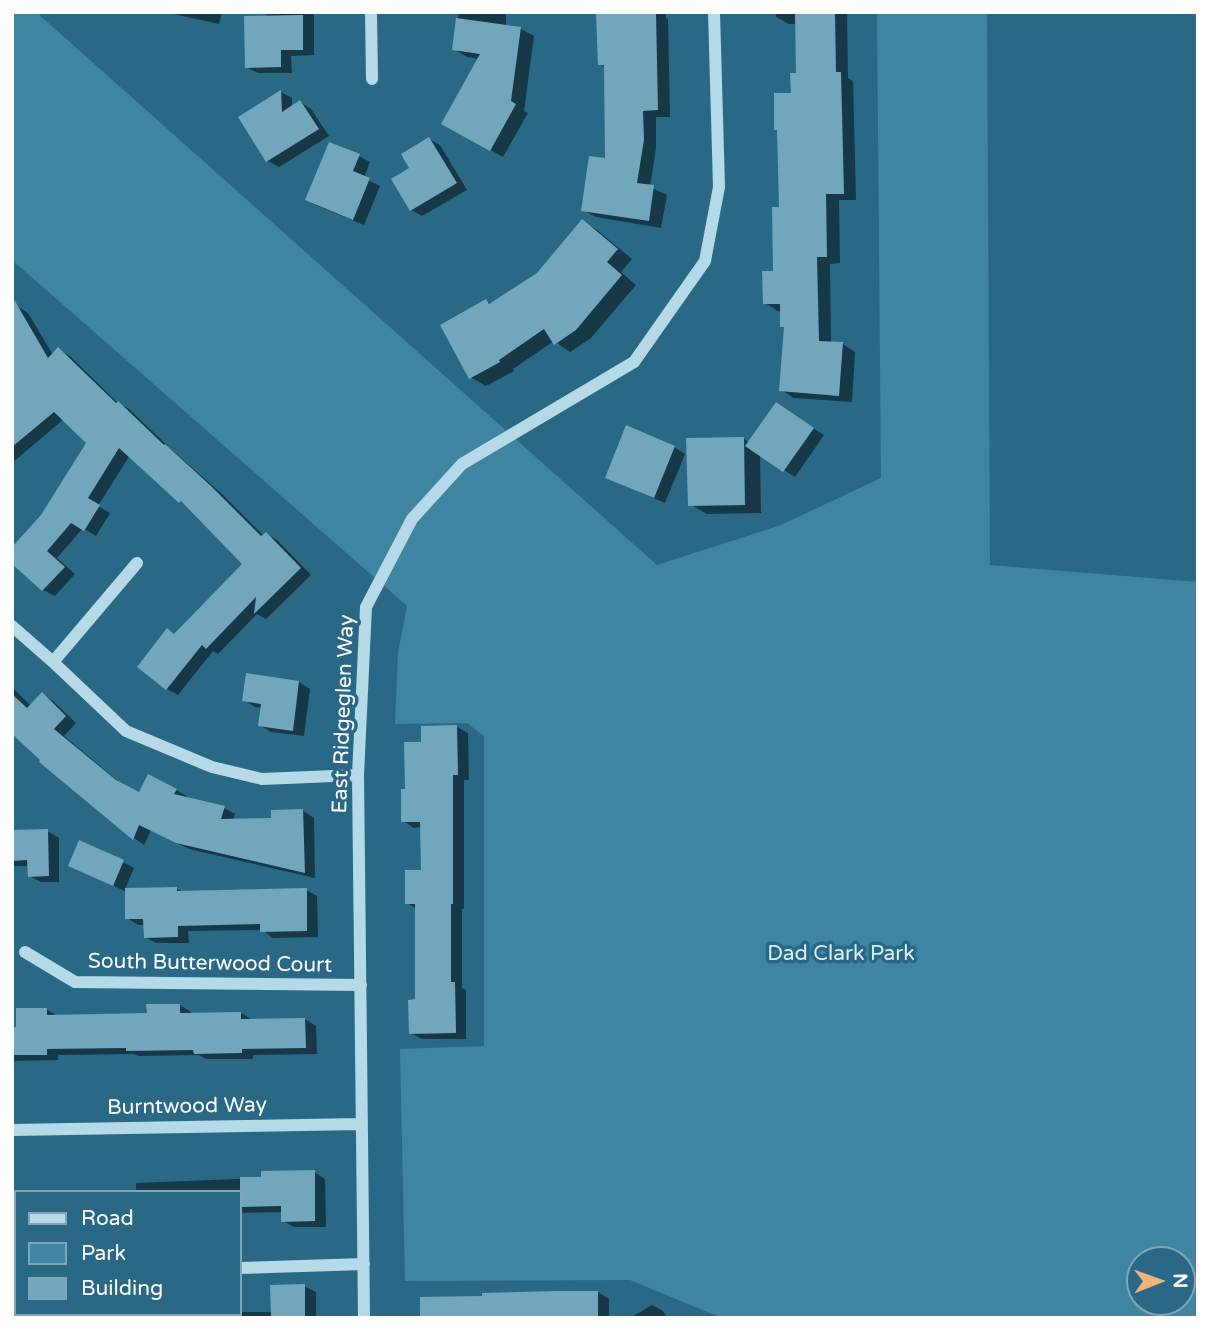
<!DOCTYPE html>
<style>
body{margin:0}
#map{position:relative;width:1210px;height:1330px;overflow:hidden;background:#2a6986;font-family:"Varela Round",sans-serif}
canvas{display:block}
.frame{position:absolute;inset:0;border:14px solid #fff;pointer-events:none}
.legend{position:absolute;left:14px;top:1190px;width:228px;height:126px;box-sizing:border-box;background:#2a6986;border:2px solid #7fa5b6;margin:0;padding:9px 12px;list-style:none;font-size:21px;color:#fff}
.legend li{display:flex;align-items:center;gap:14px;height:35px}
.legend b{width:35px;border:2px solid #7fa5b6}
.north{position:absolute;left:1126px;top:1246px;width:70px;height:70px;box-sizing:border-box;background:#2a6986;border:2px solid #7fa5b6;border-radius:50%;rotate:89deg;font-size:19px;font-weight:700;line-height:28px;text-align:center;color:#fff}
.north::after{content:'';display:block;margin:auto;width:24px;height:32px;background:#eeb27e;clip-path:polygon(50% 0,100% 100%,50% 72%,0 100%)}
</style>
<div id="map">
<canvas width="1210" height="1330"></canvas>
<div class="frame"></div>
<ul class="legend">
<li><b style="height:9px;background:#b6d9e7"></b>Road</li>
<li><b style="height:19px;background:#3f85a2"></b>Park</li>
<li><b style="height:19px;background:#72a6bc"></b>Building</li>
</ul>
<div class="north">N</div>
</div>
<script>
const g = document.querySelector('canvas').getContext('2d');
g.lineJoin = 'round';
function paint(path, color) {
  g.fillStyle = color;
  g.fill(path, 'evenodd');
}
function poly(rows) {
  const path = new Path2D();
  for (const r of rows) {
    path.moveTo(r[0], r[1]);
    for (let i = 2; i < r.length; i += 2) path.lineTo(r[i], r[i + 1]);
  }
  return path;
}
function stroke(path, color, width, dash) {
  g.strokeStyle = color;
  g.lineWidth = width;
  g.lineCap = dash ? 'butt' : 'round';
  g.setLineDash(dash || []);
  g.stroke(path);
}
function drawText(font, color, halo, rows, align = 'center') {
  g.font = font + ' "Varela Round",sans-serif';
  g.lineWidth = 7;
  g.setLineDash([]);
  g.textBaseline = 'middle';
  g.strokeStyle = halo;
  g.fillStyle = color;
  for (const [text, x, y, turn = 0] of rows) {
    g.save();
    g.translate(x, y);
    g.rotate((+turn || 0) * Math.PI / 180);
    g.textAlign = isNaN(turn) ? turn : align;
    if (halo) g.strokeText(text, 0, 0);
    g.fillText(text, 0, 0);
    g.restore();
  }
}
paint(poly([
 [12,12,36,12,657,565,781,525,881,478,877,12,987,12,990,565,1198,582,1198,1318,722,1318,630,1280,405,1281,400,1049,484,1046,484,736,467,723,395,724,398,653,407,606,12,260],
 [1140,1260,1182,1260,1182,1302,1140,1302]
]), '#3f85a2');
paint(poly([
 [164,12,222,12,219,24],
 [266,12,314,12,314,55,291,56,292,73,258,73,246,67,266,18],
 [459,12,506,12,506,27,521,29,534,36,524,111,528,113,503,157,443,123,479,59,467,57,454,49],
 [603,12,666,12,666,18,668,19,670,117,656,117,656,148,650,187,667,195,661,228,596,217,583,210,607,160,605,67,600,64],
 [776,12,847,12,848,78,853,81,856,200,839,200,840,263,830,264,831,343,843,344,855,352,852,402,794,398,781,390,785,328,782,311,778,311,765,303,775,273,793,95,798,75,797,24,789,24,776,17],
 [281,92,292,98,292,107,300,102,311,109,329,136,279,167,268,161,241,117],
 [429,139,440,145,467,190,422,216,411,210,412,168],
 [359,156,370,162,364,178,380,186,364,225,318,206,307,200],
 [582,221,597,230,632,259,621,272,636,285,591,338,570,352,554,341,513,369,514,371,486,386,470,377,486,301,492,305,538,274],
 [17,306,28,313,53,355,59,350,70,356,117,402,129,409,172,450,222,494,264,536,266,534,277,540,311,575,266,619,257,614,218,654,213,651,178,695,167,689,168,630,176,635,244,564,187,505,180,501,130,455,98,506,110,513,96,536,83,528,57,558,75,574,55,596,43,590,12,562,88,442,64,419,12,463,12,401],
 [787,411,824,435,795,477,760,454,761,513,707,514,690,504,743,438,750,443],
 [674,447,685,454,665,503,618,483],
 [247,675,299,682,310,689,304,736,271,732,259,725,262,708,255,707,244,700],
 [12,687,31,706,42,694,53,701,76,723,64,736,124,786,140,794,176,790,187,796,186,799,224,808,235,814,233,820,273,820,303,811,314,818,315,878,189,849,151,830,144,845,134,838,42,761,12,731],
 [457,727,468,733,469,780,464,780,464,909,462,909,462,988,466,990,466,1039,422,1039,410,1033,417,1001,417,909,407,903,423,871,422,827,414,828,403,821,407,790,423,744],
 [47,831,59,838,59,882,41,882,29,876,29,866,12,866,12,832],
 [123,862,134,868,125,889,177,889,183,892,306,890,317,896,318,937,273,938,262,930,188,931,189,943,156,943,145,937,145,925,138,925,127,918,127,892,81,871],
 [180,1005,191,1012,191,1014,241,1013,253,1020,305,1019,316,1026,317,1054,253,1055,253,1059,206,1059,199,1055,139,1056,134,1054,58,1055,58,1060,12,1061,12,1029,18,1029,46,1009,59,1017,148,1015],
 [314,1172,325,1179,326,1227,294,1227,283,1221,283,1212,240,1213,240,1192,136,1192,136,1183,262,1178],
 [304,1286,316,1292,316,1318,182,1318,181,1314,240,1314,240,1312,273,1312],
 [598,1292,609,1299,609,1318,422,1318],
 [652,1305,663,1311,667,1318,630,1318],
 [25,1314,70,1314,69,1318,26,1318,24,1317]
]), '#0007');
paint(poly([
 [596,12,656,12,658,110,643,111,644,140,637,183,654,185,649,221,581,211,589,156,605,158,604,65,598,65],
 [795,12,835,12,836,72,841,72,844,194,826,194,827,257,817,257,819,341,843,342,839,396,779,391,784,327,780,327,780,304,763,304,762,271,773,271,772,207,779,207,777,130,774,130,774,93,791,93,790,73,796,73],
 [303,15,303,50,281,50,281,67,245,68,244,16],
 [456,18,521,27,511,101,516,104,490,151,441,124,480,54,452,50],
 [281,90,282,112,300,100,319,129,266,162,238,117],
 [429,137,457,183,410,211,391,179,409,168,401,154],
 [329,142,360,154,353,171,370,178,353,220,305,200],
 [582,219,618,249,607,262,622,275,576,330,554,345,544,329,499,360,500,362,469,379,440,325,486,299,489,304,537,273],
 [12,296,48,358,58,347,116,403,118,401,164,445,165,444,211,486,261,536,266,532,301,568,254,614,256,597,206,649,202,645,166,690,137,667,167,628,174,634,242,564,181,501,179,503,119,448,88,498,100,505,84,531,71,523,47,551,65,567,42,591,12,564,12,547,41,515,86,443,54,412,12,447],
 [776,402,814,428,783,472,745,446],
 [626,425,675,446,654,498,605,478],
 [744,437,745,505,688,506,686,438],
 [246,673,299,681,293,731,258,726,261,704,242,701],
 [42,692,66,716,54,729,116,780,139,792,148,774,177,789,174,794,225,806,221,819,271,818,271,810,303,809,305,873,176,843,139,825,133,840,39,762,40,760,12,734,12,694,27,708],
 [457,725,458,775,453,775,453,904,451,904,451,982,455,982,456,1033,409,1034,408,1000,415,999,415,904,405,904,405,870,421,870,420,822,401,822,401,789,405,789,404,742,421,742,421,726],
 [48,829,49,876,28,877,27,860,12,861,12,830],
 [79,840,124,860,113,886,68,866],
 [177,887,177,891,307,888,307,931,260,932,260,924,178,926,178,937,144,938,143,919,125,919,125,888],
 [146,1004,180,1004,180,1013,241,1012,241,1019,305,1018,306,1048,242,1049,242,1053,194,1054,193,1050,126,1051,126,1048,47,1049,47,1055,12,1055,12,1027,16,1027,16,1008,47,1008,47,1015,147,1013],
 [315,1170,315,1221,281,1222,281,1206,240,1207,240,1177,261,1177,261,1171],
 [305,1284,305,1318,271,1318,270,1285],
 [556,1291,598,1291,598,1318,420,1318,420,1297,482,1296,482,1293]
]), '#72a6bc');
stroke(poly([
 [371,12,372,79],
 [12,626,53,662,126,731,212,767,262,779,358,775],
 [53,662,137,563],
 [25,952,75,982,361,985],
 [12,1130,362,1124],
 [240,1268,364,1264],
 [123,1318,124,1314],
 [364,1318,358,775,366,607,412,519,462,464,634,362,705,261,719,187,714,12]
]), '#b6d9e7', 12);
drawText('21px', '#fff', '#2a6986', [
 ["East Ridgeglen Way",344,714,-88],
 ["South Butterwood Court",210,964,1],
 ["Burntwood Way",187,1107,-1]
]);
drawText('21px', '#daeef6', '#2a6986', [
 ["Dad Clark Park",841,954]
]);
</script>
